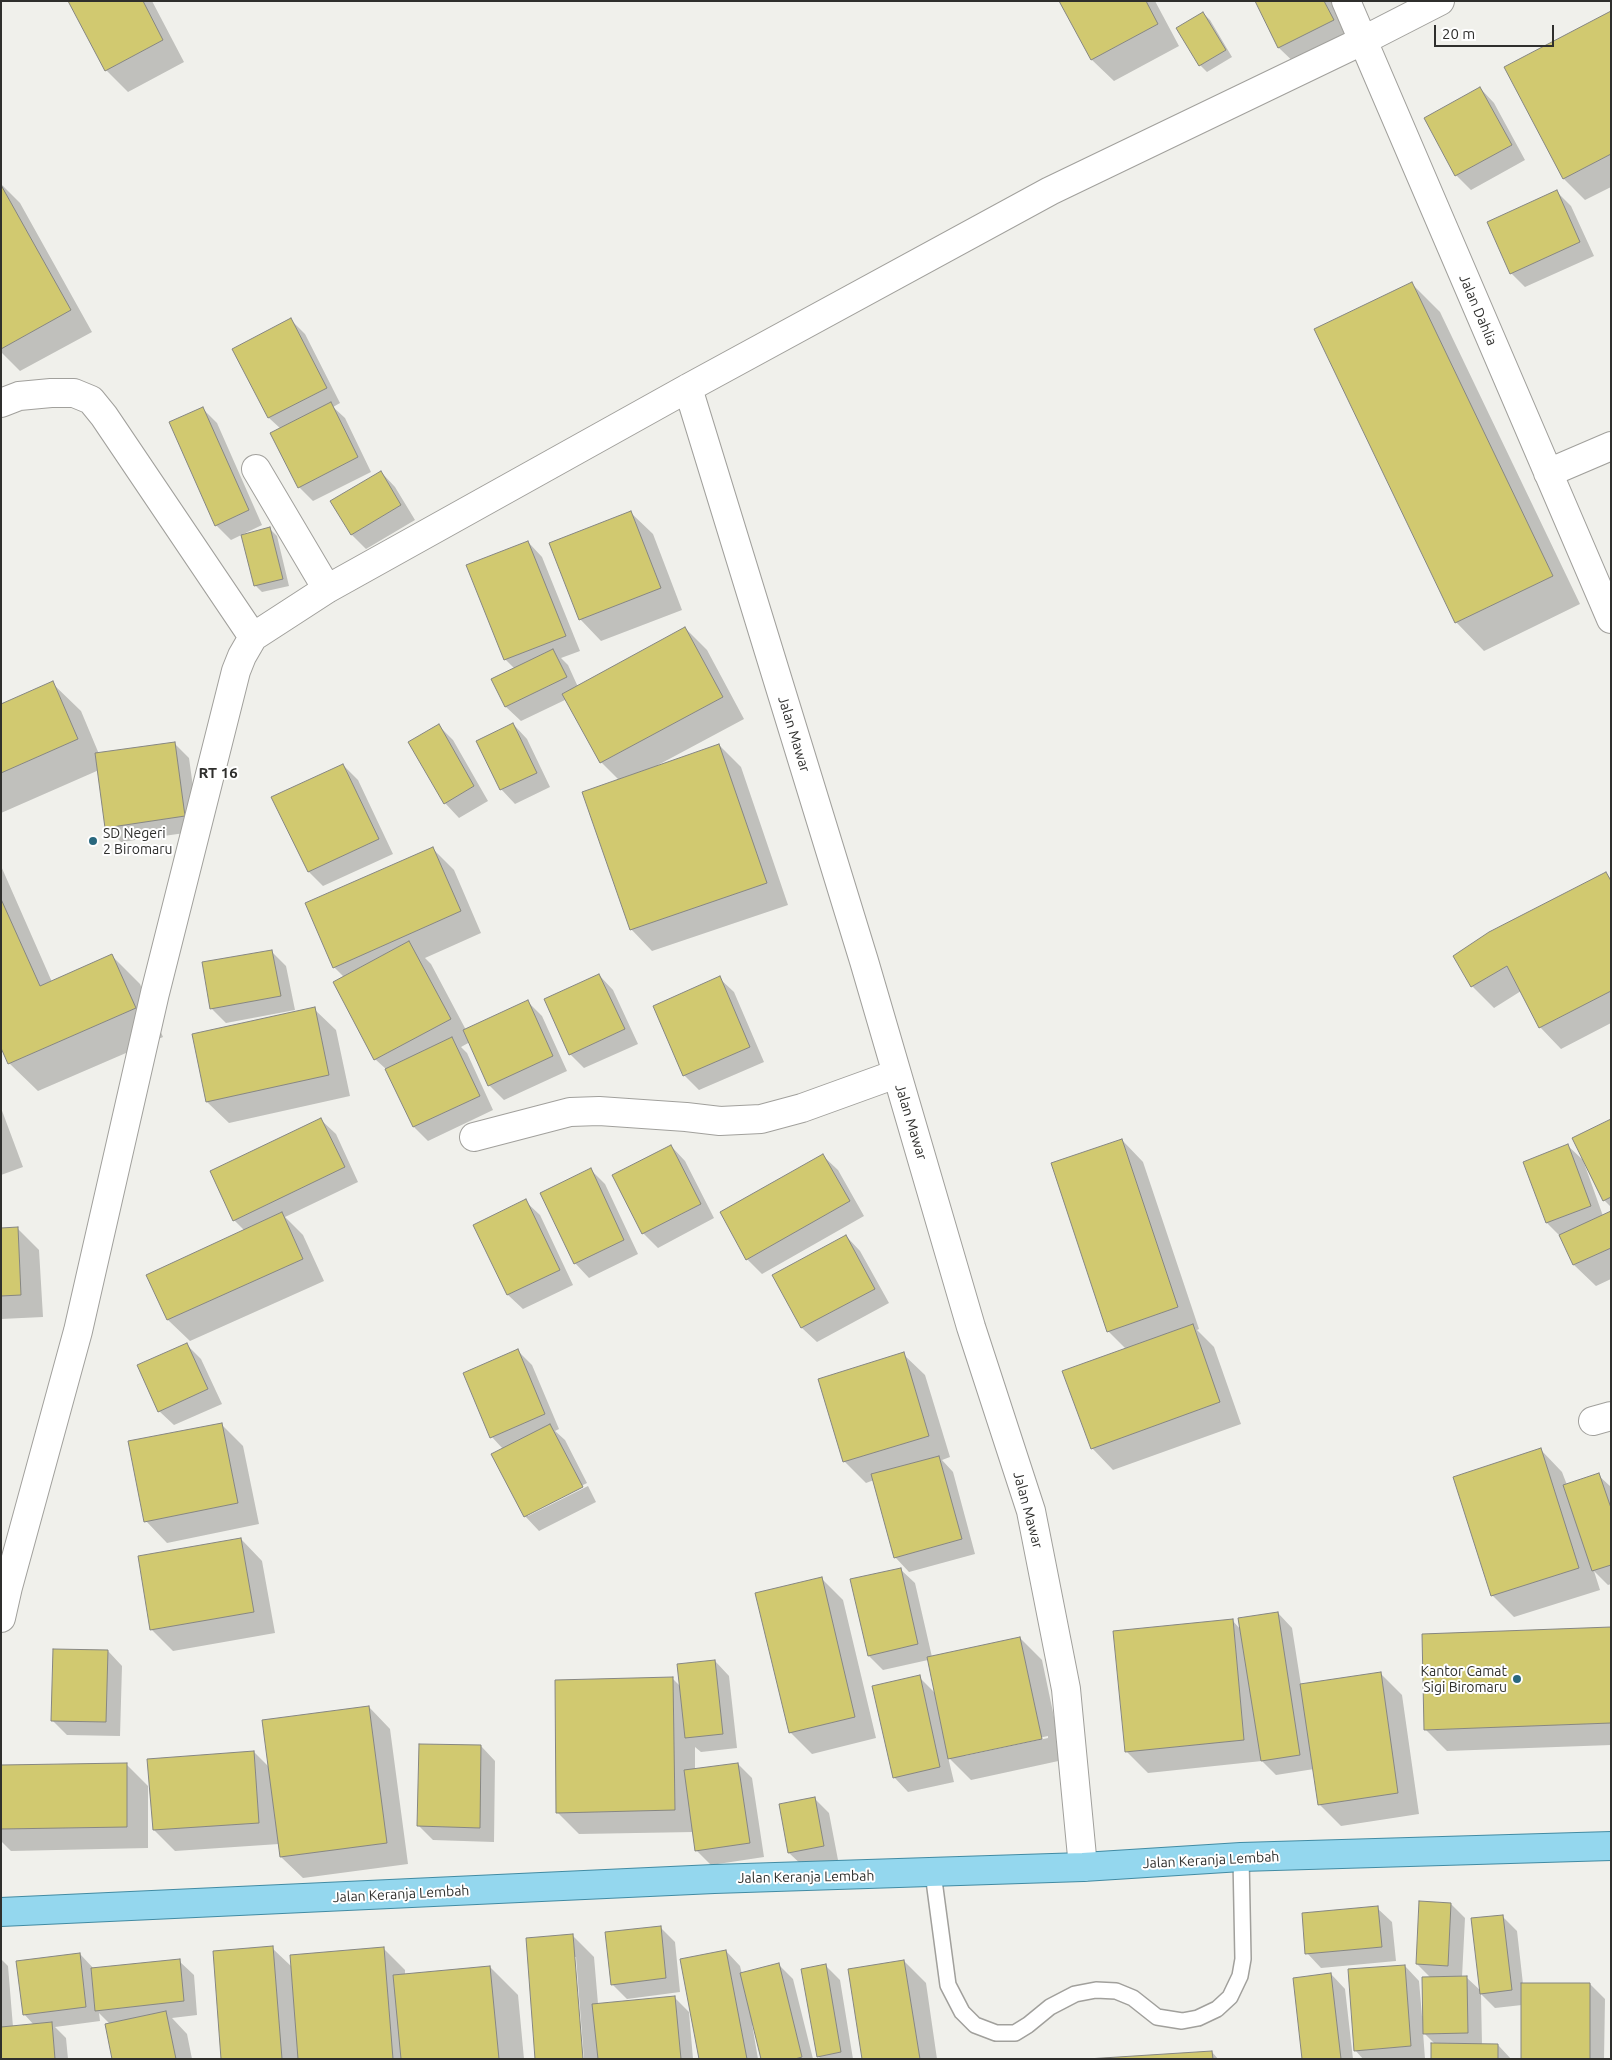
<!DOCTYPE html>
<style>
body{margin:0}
#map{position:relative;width:1612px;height:2060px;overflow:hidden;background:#f0f0eb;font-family:Ubuntu,sans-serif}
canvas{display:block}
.frame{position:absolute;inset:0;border:2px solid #2f2f2d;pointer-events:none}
.scale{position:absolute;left:1434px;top:25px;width:120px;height:22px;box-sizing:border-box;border:2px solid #2f2f2d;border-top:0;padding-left:6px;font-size:15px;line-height:18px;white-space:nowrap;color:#2f2f2d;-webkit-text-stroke:4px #fff;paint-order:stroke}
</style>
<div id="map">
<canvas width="1612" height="2060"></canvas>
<div class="frame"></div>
<div class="scale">20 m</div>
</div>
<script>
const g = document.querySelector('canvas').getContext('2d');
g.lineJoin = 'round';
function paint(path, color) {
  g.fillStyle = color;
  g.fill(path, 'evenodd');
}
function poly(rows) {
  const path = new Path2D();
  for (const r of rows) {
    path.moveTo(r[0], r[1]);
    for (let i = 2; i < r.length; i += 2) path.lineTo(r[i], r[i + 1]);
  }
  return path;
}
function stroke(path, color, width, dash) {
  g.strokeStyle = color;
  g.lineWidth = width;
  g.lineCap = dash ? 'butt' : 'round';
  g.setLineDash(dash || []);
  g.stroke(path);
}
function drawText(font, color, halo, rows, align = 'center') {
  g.font = font + ' Ubuntu,sans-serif';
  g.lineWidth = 4;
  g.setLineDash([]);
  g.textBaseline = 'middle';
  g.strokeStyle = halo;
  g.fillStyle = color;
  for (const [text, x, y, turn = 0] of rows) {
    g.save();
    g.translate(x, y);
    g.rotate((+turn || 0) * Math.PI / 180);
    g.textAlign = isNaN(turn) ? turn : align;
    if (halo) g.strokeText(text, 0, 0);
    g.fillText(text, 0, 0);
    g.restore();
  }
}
paint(poly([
 [70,1,152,1,184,62,128,92,106,70],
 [1060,1,1155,1,1179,46,1114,81,1092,60],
 [1256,1,1334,1,1354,42,1301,69,1279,48],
 [1203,13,1210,20,1232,57,1207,72,1200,65],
 [1611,13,1611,187,1585,200,1564,179],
 [1480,88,1494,103,1525,160,1471,190,1456,175],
 [1,184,20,203,92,332,20,371,1,352],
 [1556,191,1571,206,1594,256,1525,287,1511,273],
 [1412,284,1440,312,1580,604,1484,651,1456,622],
 [291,320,305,334,340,403,333,407,345,418,371,472,313,501,299,487,281,429,269,418,234,349],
 [203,409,217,423,262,525,231,540,216,525],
 [381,472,395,487,415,520,366,549,352,535,332,502],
 [631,513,653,534,682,610,601,641,580,619],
 [270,529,277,536,289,586,262,592,255,585],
 [528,542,542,557,580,651,561,658,568,665,578,687,685,628,707,650,744,719,658,765,659,766,719,745,741,767,788,905,652,951,631,929,619,780,601,762,567,699,521,721,506,707,493,680,515,669,505,659],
 [52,683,81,711,99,754,174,743,189,758,199,831,121,842,106,827,99,770,1,813,1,705],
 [513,724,527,739,550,787,515,804,501,789],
 [439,726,453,740,488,801,459,818,445,803],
 [343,765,358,780,393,854,323,886,309,872,273,797],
 [433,849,454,870,481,933,425,958,431,964,466,1030,528,1002,542,1016,567,1071,504,1100,489,1085,470,1042,461,1047,467,1053,493,1110,428,1141,414,1127,387,1070,375,1059,334,982,344,977,334,967],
 [1,866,52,982,112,956,140,984,163,1037,38,1091,9,1063,1,1045],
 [1606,874,1611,879,1611,1023,1561,1049,1540,1027,1521,991,1494,1008,1472,986],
 [271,951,286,966,295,1010,226,1023,211,1008],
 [599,975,613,990,638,1044,584,1068,570,1054],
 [719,978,734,992,764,1062,699,1090,684,1075],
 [314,1009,336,1030,350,1096,229,1123,207,1102,193,1035],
 [1,1108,23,1167,1,1175],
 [321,1120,336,1134,358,1182,285,1217,303,1235,324,1281,190,1341,168,1320,147,1275,245,1231,234,1220],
 [1611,1121,1611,1207,1604,1200],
 [1122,1140,1143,1162,1199,1329,1197,1330,1214,1347,1241,1424,1113,1470,1092,1448,1126,1349,1108,1331],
 [671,1146,685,1161,714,1218,658,1248,643,1233,614,1176],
 [1568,1146,1583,1160,1603,1216,1611,1212,1611,1279,1596,1286,1574,1265,1561,1237,1547,1223],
 [823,1156,838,1170,864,1216,762,1274,747,1259],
 [591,1170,605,1184,638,1254,589,1278,575,1263],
 [525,1201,540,1215,573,1285,523,1309,508,1295,475,1225],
 [17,1228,39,1250,43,1317,1,1319,1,1229],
 [846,1236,860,1251,889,1303,817,1342,802,1328,774,1275],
 [187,1345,201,1359,222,1404,174,1425,159,1411],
 [518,1351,532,1365,559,1429,555,1431,565,1440,587,1483,528,1513,528,1516,588,1486,596,1502,539,1531,525,1516,503,1449,492,1437,465,1374],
 [903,1354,925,1375,950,1457,942,1460,953,1472,975,1554,909,1572,895,1557,874,1480,866,1483,844,1461],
 [221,1424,243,1446,259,1524,167,1543,146,1521],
 [1541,1450,1562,1472,1567,1485,1598,1475,1611,1487,1611,1584,1608,1585,1594,1571,1600,1590,1514,1617,1492,1595],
 [241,1539,262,1561,275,1633,173,1651,152,1630],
 [900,1569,915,1583,932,1657,1020,1638,1042,1660,1063,1760,971,1780,948,1757,954,1782,908,1792,894,1777,919,1677,935,1693,928,1660,883,1670,869,1656],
 [1048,1736,1048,1738,964,1756,964,1754],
 [821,1578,843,1600,876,1738,812,1754,790,1732],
 [1278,1613,1292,1628,1301,1685,1380,1673,1402,1695,1419,1814,1341,1826,1319,1804,1314,1769,1276,1775,1262,1761,1148,1773,1127,1752,1232,1620,1241,1630],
 [1611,1628,1611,1745,1447,1751,1425,1729],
 [108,1651,122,1666,120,1736,67,1735,53,1721],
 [715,1661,729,1676,737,1748,701,1752,695,1747,695,1770,738,1764,752,1778,764,1857,711,1865,696,1850,694,1832,579,1834,558,1813,672,1678,680,1686],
 [369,1707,390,1729,408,1864,303,1878,281,1857,279,1844,175,1851,154,1830,254,1752,270,1768],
 [481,1746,495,1761,494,1842,433,1840,419,1826],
 [126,1764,148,1786,148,1848,11,1851,1,1841,1,1766],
 [814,1798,829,1813,838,1860,804,1867,789,1853],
 [1451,1904,1465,1918,1462,1977,1466,1977,1481,1991,1502,1916,1517,1931,1523,1984,1590,1984,1605,1999,1604,2059,1522,2059,1522,2005,1495,2008,1481,1994,1482,2045,1498,2045,1511,2059,1433,2059,1435,2044,1423,2032,1425,2059,1363,2059,1355,2050,1405,1966,1419,1981,1422,2016,1424,2016,1431,1978,1417,1964],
 [1377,1908,1392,1922,1396,1961,1321,1968,1307,1953],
 [660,1927,675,1942,680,1992,627,1999,612,1984],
 [573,1936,594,1957,598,2004,674,1997,689,2012,693,2059,584,2059,576,1957,574,1957],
 [272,1948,292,1967,383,1948,405,1970,405,1975,490,1967,518,1995,524,2059,222,2059],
 [726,1951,740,1966,742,1974,778,1964,793,1979,813,2059,763,2059,754,2024,752,2024,758,2059,700,2059],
 [80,1954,94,1969,179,1961,194,1975,197,2015,172,2018,187,2034,192,2059,113,2059,110,2024,99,2013,100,2021,55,2027,66,2038,68,2059,1,2059,1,1959,8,1966,13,2027,34,2025,24,2014],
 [904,1961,926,1983,937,2059,864,2059],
 [825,1965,840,1980,853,2059,821,2059,818,2056],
 [1331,1974,1345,1989,1353,2059,1303,2059],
 [1212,2052,1218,2059,1107,2059]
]), '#0003');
const building = poly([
 [68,1,143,1,163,40,105,71,68,1],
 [1059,1,1146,1,1158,24,1091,60,1059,1],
 [1255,1,1324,1,1334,20,1278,48,1255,1],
 [1611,11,1611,154,1563,179,1504,67,1611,11],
 [1203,12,1226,50,1199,66,1176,28,1203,12],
 [1480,87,1512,145,1455,176,1424,118,1480,87],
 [1,185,71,310,1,349,1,185],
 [1557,190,1580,242,1510,274,1487,222,1557,190],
 [1412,282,1553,576,1455,623,1314,329,1412,282],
 [291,318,327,388,268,418,232,349,291,318],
 [331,402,358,457,298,488,270,433,331,402],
 [203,407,249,510,215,526,169,422,203,407],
 [381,471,401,505,351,535,330,501,381,471],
 [631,511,661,588,579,620,549,543,631,511],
 [270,527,283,579,254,586,241,535,270,527],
 [528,541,566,636,504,660,466,565,528,541],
 [685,627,723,697,600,763,562,694,685,627],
 [553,649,567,677,505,707,491,679,553,649],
 [53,681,78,739,1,773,1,704,53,681],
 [513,723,537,773,500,790,476,741,513,723],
 [439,724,474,786,444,804,408,742,439,724],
 [175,742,185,816,105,828,95,753,175,742],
 [719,744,767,883,630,930,582,792,719,744],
 [343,764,379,839,308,872,271,797,343,764],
 [433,847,461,911,333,968,305,903,433,847],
 [1606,872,1611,881,1611,991,1539,1028,1507,966,1471,987,1453,956,1489,932,1606,872],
 [1,899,40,986,112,954,136,1008,8,1064,1,1048,1,899],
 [409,941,451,1019,374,1060,333,982,409,941],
 [272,950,281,996,210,1009,202,962,272,950],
 [599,974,625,1029,569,1055,544,999,599,974],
 [720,976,750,1047,683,1076,653,1006,720,976],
 [528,1000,553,1056,488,1086,463,1030,528,1000],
 [315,1007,329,1075,206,1102,192,1034,315,1007],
 [452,1037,480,1096,413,1127,385,1069,452,1037],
 [321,1118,345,1167,233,1221,210,1171,321,1118],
 [1611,1119,1611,1197,1603,1201,1572,1138,1611,1119],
 [1122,1139,1178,1307,1107,1332,1051,1163,1122,1139],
 [1568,1144,1591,1206,1546,1223,1523,1162,1568,1144],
 [671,1145,701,1204,642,1234,612,1175,671,1145],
 [823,1154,850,1201,746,1260,720,1212,823,1154],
 [591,1168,624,1240,574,1264,540,1193,591,1168],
 [526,1199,560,1270,507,1295,473,1225,526,1199],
 [1611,1211,1611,1248,1573,1265,1559,1235,1611,1211],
 [282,1212,303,1259,167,1320,146,1275,282,1212],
 [18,1227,21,1295,1,1296,1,1228,18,1227],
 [846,1235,875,1289,801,1328,772,1275,846,1235],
 [1193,1324,1220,1402,1091,1449,1062,1371,1193,1324],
 [187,1343,208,1389,158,1412,137,1365,187,1343],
 [518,1349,545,1414,490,1438,463,1373,518,1349],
 [904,1352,929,1436,843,1462,818,1379,904,1352],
 [222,1423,238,1503,144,1522,128,1441,222,1423],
 [550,1424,583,1487,524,1517,491,1454,550,1424],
 [1541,1448,1579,1568,1491,1596,1453,1477,1541,1448],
 [939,1456,962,1539,894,1558,871,1474,939,1456],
 [1599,1473,1611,1508,1611,1565,1592,1571,1563,1485,1599,1473],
 [241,1538,254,1612,150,1630,138,1556,241,1538],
 [901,1568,918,1644,868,1656,850,1579,901,1568],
 [822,1577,855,1717,789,1733,755,1593,822,1577],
 [1278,1612,1300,1755,1261,1761,1238,1618,1278,1612],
 [1233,1619,1244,1740,1125,1752,1113,1631,1233,1619],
 [1611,1627,1611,1723,1424,1730,1422,1634,1611,1627],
 [1020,1637,1042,1739,948,1759,927,1657,1020,1637],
 [53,1649,108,1650,106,1722,51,1721,53,1649],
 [715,1660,723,1734,685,1738,677,1664,715,1660],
 [1381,1672,1398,1793,1318,1805,1300,1684,1381,1672],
 [920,1675,940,1767,893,1778,872,1686,920,1675],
 [673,1677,675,1810,556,1813,555,1680,673,1677],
 [369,1706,387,1843,280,1857,262,1720,369,1706],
 [419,1744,481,1745,480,1828,417,1826,419,1744],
 [254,1751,259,1823,153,1830,147,1759,254,1751],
 [127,1763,127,1827,1,1829,1,1765,127,1763],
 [738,1763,750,1843,695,1851,684,1770,738,1763],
 [815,1797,824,1846,788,1853,779,1804,815,1797],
 [1419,1901,1451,1903,1448,1966,1416,1964,1419,1901],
 [1378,1906,1382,1947,1305,1954,1302,1913,1378,1906],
 [1503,1915,1512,1990,1480,1994,1471,1918,1503,1915],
 [661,1926,666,1978,611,1985,605,1932,661,1926],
 [573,1934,583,2059,535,2059,526,1938,573,1934],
 [273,1946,282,2059,221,2059,213,1951,273,1946],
 [384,1947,393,2059,298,2059,290,1955,384,1947],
 [726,1950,747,2059,699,2059,680,1959,726,1950],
 [80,1953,86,2007,23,2015,16,1961,80,1953],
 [180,1959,184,2001,95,2011,91,1968,180,1959],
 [904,1960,920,2059,862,2059,848,1969,904,1960],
 [779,1963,802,2057,795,2059,761,2059,740,1973,779,1963],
 [826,1964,841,2052,817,2057,801,1969,826,1964],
 [1405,1965,1411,2046,1354,2051,1348,1969,1405,1965],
 [490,1966,499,2059,401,2059,393,1975,490,1966],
 [1331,1973,1341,2059,1302,2059,1293,1978,1331,1973],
 [1467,1976,1468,2033,1423,2034,1422,1977,1467,1976],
 [1521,1983,1590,1983,1590,2059,1521,2059,1521,1983],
 [675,1996,681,2059,598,2059,592,2004,675,1996],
 [166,2011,176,2059,112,2059,105,2024,166,2011],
 [52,2022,55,2059,1,2059,1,2027,52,2022],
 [1431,2043,1498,2044,1498,2059,1431,2059,1431,2043],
 [1212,2051,1213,2059,1087,2059,1212,2051]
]);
paint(building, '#d1c970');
stroke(building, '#868682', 1);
const service = poly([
 [933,1873,948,1985,962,2012,975,2025,996,2033,1015,2033,1028,2025,1050,2007,1075,1994,1096,1990,1116,1991,1133,1998,1157,2017,1182,2021,1198,2018,1217,2009,1230,1997,1240,1976,1243,1959,1241,1857]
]);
const minor = poly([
 [1346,1,1611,619],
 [688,388,864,961,971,1327,1031,1511,1066,1689,1083,1867],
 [1,403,19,396,51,393,74,393,91,400,104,416,253,637],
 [256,469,327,589],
 [1548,473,1611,446],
 [474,1137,570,1112,599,1111,686,1117,720,1121,761,1119,802,1108,896,1074],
 [1593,1421,1611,1416],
 [1,1618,8,1587,78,1331,155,993,236,671,242,656,253,637,327,589,688,388,1050,191,1362,41,1440,1]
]);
const primary = poly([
 [1,1912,714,1879,1083,1867,1241,1857,1611,1846]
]);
stroke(service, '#a1a09c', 18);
stroke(minor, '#a1a09c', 30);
stroke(primary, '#428ba3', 30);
stroke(service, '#fff', 15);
stroke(minor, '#fff', 28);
stroke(primary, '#94d7ee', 28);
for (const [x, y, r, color] of [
 [93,841,5,"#29687e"],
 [1517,1679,5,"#29687e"]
]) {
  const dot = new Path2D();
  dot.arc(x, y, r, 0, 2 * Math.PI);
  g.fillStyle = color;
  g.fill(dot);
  stroke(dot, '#fff', 2);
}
drawText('14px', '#2f2f2d', '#fff', [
 ["Jalan Dahlia",1478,310,67],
 ["Jalan Mawar",794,734,73],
 ["Jalan Mawar",911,1122,73],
 ["Jalan Mawar",1028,1510,75],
 ["Jalan Keranja Lembah",1211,1860,-3],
 ["Jalan Keranja Lembah",806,1877,-1],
 ["Jalan Keranja Lembah",401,1894,-3]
]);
drawText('14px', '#2f2f2d', '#fff', [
 ["SD Negeri",103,833],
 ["2 Biromaru",103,849],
 ["Kantor Camat",1507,1671,"right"],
 ["Sigi Biromaru",1507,1687,"right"]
], 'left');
drawText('bold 15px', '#2f2f2d', '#fff', [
 ["RT 16",218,773]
]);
</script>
